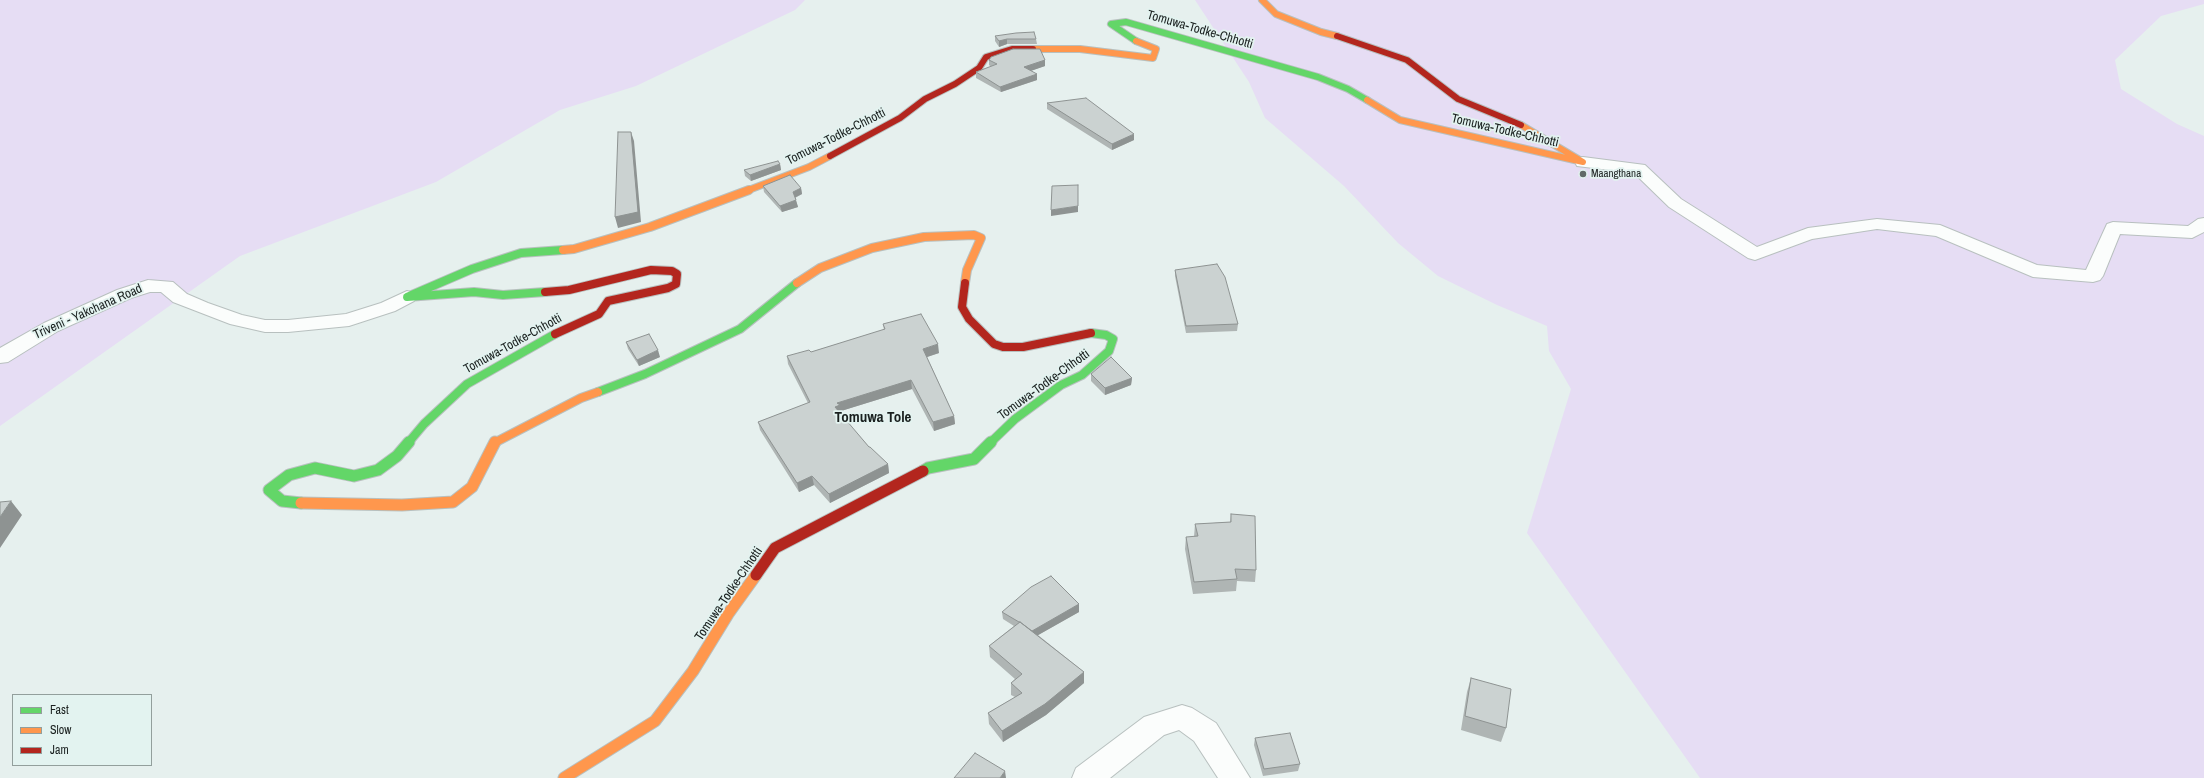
<!DOCTYPE html>
<style>
body{margin:0}
#map{position:relative;width:2204px;height:778px;overflow:hidden;background:#e6f0ee;font-family:"Archivo Narrow",sans-serif}
canvas{display:block}
.legend{position:absolute;left:12px;top:694px;width:140px;height:72px;box-sizing:border-box;background:#e3f3f0;border:1px solid #939f9c;margin:0;padding:5px 7px;list-style:none;font-size:12px;color:#1a201f}
.legend li{display:flex;align-items:center;gap:8px;height:20px}
.legend b{width:20px;border:1px solid #939f9c}
</style>
<div id="map">
<canvas width="2204" height="778"></canvas>
<ul class="legend">
<li><b style="height:5px;background:#63d668"></b>Fast</li>
<li><b style="height:5px;background:#ff974d"></b>Slow</li>
<li><b style="height:5px;background:#b3261e"></b>Jam</li>
</ul>
</div>
<script>
const g = document.querySelector('canvas').getContext('2d');
g.lineJoin = 'round';
function paint(path, color) {
  g.fillStyle = color;
  g.fill(path, 'evenodd');
}
function poly(rows) {
  const path = new Path2D();
  for (const r of rows) {
    path.moveTo(r[0], r[1]);
    for (let i = 2; i < r.length; i += 2) path.lineTo(r[i], r[i + 1]);
  }
  return path;
}
function stroke(path, color, width, dash) {
  g.strokeStyle = color;
  g.lineWidth = width;
  g.lineCap = dash ? 'butt' : 'round';
  g.setLineDash(dash || []);
  g.stroke(path);
}
function drawText(font, color, halo, rows, align = 'center') {
  g.font = font + ' "Archivo Narrow",sans-serif';
  g.lineWidth = 3.5;
  g.setLineDash([]);
  g.textBaseline = 'middle';
  g.strokeStyle = halo;
  g.fillStyle = color;
  for (const [text, x, y, turn = 0] of rows) {
    g.save();
    g.translate(x, y);
    g.rotate((+turn || 0) * Math.PI / 180);
    g.textAlign = isNaN(turn) ? turn : align;
    if (halo) g.strokeText(text, 0, 0);
    g.fillText(text, 0, 0);
    g.restore();
  }
}
paint(poly([
 [0,0,805,0,795,10,636,86,560,110,436,182,240,256,0,426],
 [1195,0,2204,0,2204,4,2161,16,2115,60,2121,89,2177,124,2204,136,2204,778,1700,778,1527,533,1571,389,1549,351,1547,326,1497,305,1438,276,1398,243,1344,186,1265,118,1249,82]
]), '#e6ddf4');
const street = poly([
 [1583,157,1645,165,1681,199,1757,247,1808,228,1877,219,1940,225,2037,265,2086,270,2107,224,2113,222,2188,226,2198,219,2204,218,2204,232,2192,238,2120,234,2103,276,2100,280,2093,282,2033,277,1936,236,1877,229,1812,239,1755,260,1748,258,1669,207,1634,173,1577,166,1575,162,1577,158,1583,157],
 [148,280,173,282,187,294,208,303,242,315,265,320,288,320,346,314,381,303,407,291,414,293,417,297,414,301,395,311,349,326,288,332,265,332,230,324,173,302,161,292,150,292,131,298,58,331,8,362,0,363,0,348,44,323,117,290,148,280],
 [1182,705,1192,708,1216,723,1250,778,1218,778,1194,741,1179,730,1164,735,1110,778,1072,778,1076,768,1144,717,1182,705]
]);
const fastFar2 = poly([
 [1136,41,1111,24,1126,22,1318,77,1348,89,1367,100]
]);
const fastFar1 = poly([
 [545,292,503,295,474,292,407,297,472,269,521,253,563,250],
 [598,392,645,374,740,329,797,283],
 [408,443,424,424,467,384,555,334],
 [990,443,1015,419,1061,385,1082,375,1109,351,1113,339,1106,335,1091,333]
]);
const fast = poly([
 [923,471,928,468,974,459,991,442],
 [301,503,282,501,269,490,289,475,315,468,354,476,378,470,397,456,409,442]
]);
const slowFar2 = poly([
 [1262,0,1276,14,1321,32,1337,36],
 [1033,49,1080,49,1153,58,1156,49,1136,41],
 [1367,100,1400,120,1583,162,1521,125],
 [746,191,809,167,830,156]
]);
const slowFar1 = poly([
 [563,250,574,249,650,227,749,190],
 [797,283,820,268,872,248,924,237,974,235,981,238,967,270,965,283],
 [494,443,581,398,598,392]
]);
const slow = poly([
 [301,503,402,505,453,502,472,487,495,442],
 [564,778,655,721,693,671,728,614,756,575]
]);
const jamFar2 = poly([
 [1337,36,1407,60,1458,99,1521,125],
 [830,156,900,118,925,99,955,84,979,68,986,57,1012,49,1033,49]
]);
const jamFar1 = poly([
 [965,283,962,307,969,319,994,344,1003,347,1023,347,1091,333],
 [545,292,569,290,651,270,672,271,677,274,676,284,668,288,608,301,599,314,555,334]
]);
const jam = poly([
 [756,575,775,548,923,471]
]);
stroke(street, '#b8c0bf', 2);
stroke(fastFar2, '#b8c0bf', 8);
stroke(fastFar1, '#b8c0bf', 10);
stroke(fast, '#b8c0bf', 13);
stroke(slowFar2, '#b8c0bf', 8);
stroke(slowFar1, '#b8c0bf', 10);
stroke(slow, '#b8c0bf', 13);
stroke(jamFar2, '#b8c0bf', 8);
stroke(jamFar1, '#b8c0bf', 10);
stroke(jam, '#b8c0bf', 13);
paint(street, '#fbfdfc');
stroke(fastFar2, '#63d668', 6);
stroke(fastFar1, '#63d668', 8);
stroke(fast, '#63d668', 11);
stroke(slowFar2, '#ff974d', 6);
stroke(slowFar1, '#ff974d', 8);
stroke(slow, '#ff974d', 11);
stroke(jamFar2, '#b3261e', 6);
stroke(jamFar1, '#b3261e', 8);
stroke(jam, '#b3261e', 11);
paint(poly([
 [995,36,1036,39,1037,44,1007,44,999,47,995,41],
 [989,60,1045,60,1045,66,1030,71,1037,74,1037,80,1001,92,976,78,976,72,991,67,989,65],
 [1047,103,1134,140,1112,150,1047,109],
 [780,164,781,170,751,181,745,176,744,170],
 [763,186,801,188,802,194,795,198,798,207,782,212,764,192],
 [1175,270,1238,324,1237,331,1186,333,1175,276],
 [883,324,939,353,927,357,954,416,955,424,934,431,912,389,841,411,841,414,840,414,869,447,888,464,889,473,830,503,814,485,799,492,760,430,758,422,808,403,788,364,787,356,811,352,884,330],
 [626,342,660,357,639,366,628,349],
 [1091,374,1132,378,1131,385,1105,395,1091,381],
 [1231,514,1256,570,1255,582,1237,581,1236,591,1193,594,1185,549,1186,537,1194,537,1195,524,1230,522],
 [1079,604,1079,612,1038,635,1084,672,1084,683,1046,715,1003,742,989,724,988,713,1015,697,1011,695,1011,683,1015,679,990,657,989,646,1014,626,1003,619,1002,612],
 [1471,678,1506,728,1501,742,1461,730,1467,692],
 [1255,738,1300,764,1298,771,1263,776,1254,745]
]), '#afb5b4');
paint(poly([
 [1007,39,1007,44,999,47,999,41],
 [1045,60,1045,66,1025,73,1024,67],
 [1037,74,1037,80,1001,92,1000,87],
 [631,132,634,141,641,222,618,228,615,217],
 [1134,134,1134,140,1112,150,1112,144],
 [780,164,781,170,751,181,750,175],
 [801,188,802,194,794,198,793,192],
 [796,200,798,207,782,212,780,206],
 [1078,206,1078,212,1051,216,1051,210],
 [938,344,939,353,924,358,923,349],
 [658,350,660,357,639,366,637,360],
 [1132,378,1131,385,1105,395,1105,388],
 [911,380,912,389,841,411,841,414,836,416,835,407,837,403],
 [954,416,955,424,934,431,933,422],
 [888,464,889,473,830,503,829,494],
 [812,476,814,485,799,492,797,483],
 [11,501,22,515,0,548,0,517],
 [1079,604,1079,612,1033,638,1032,631],
 [1084,672,1084,683,1046,715,1003,742,1002,731],
 [1005,771,1006,778,1000,778]
]), '#8e9392');
const building = poly([
 [1034,32,1036,39,1007,39,999,41,995,36,1016,33,1034,32],
 [1013,49,1040,49,1045,60,1024,67,1037,74,1000,87,976,72,997,64,989,60,991,57,1013,49],
 [1086,98,1134,134,1112,144,1047,103,1086,98],
 [618,132,631,132,638,212,615,217,618,132],
 [778,161,780,164,750,175,744,170,778,161],
 [790,175,801,188,793,192,796,200,780,206,763,186,790,175],
 [1078,185,1078,206,1051,210,1052,186,1078,185],
 [1217,264,1225,277,1238,324,1186,326,1175,270,1217,264],
 [921,314,938,344,923,349,954,416,933,422,911,380,837,403,840,405,835,407,869,447,870,447,888,464,829,494,812,476,797,483,758,422,810,402,787,356,809,350,811,352,885,329,883,324,921,314],
 [649,334,658,350,637,360,626,342,649,334],
 [1111,357,1132,378,1105,388,1091,374,1111,357],
 [11,501,0,517,0,502,11,501],
 [1231,514,1255,516,1256,570,1235,569,1237,579,1194,582,1186,537,1198,536,1195,524,1231,522,1231,514],
 [1051,576,1079,604,1032,631,1020,622,1019,622,1002,612,1031,587,1051,576],
 [1020,622,1084,672,1045,704,1002,731,988,713,1022,693,1011,683,1022,674,989,646,1020,622],
 [1471,678,1511,689,1506,728,1465,716,1471,678],
 [1290,733,1300,764,1264,769,1255,738,1290,733],
 [975,753,1005,771,1000,778,954,778,975,753]
]);
paint(building, '#cbd2d1');
stroke(building, '#8e9392', 1);
for (const [x, y, r, color] of [
 [1583,174,4,"#616967"]
]) {
  const dot = new Path2D();
  dot.arc(x, y, r, 0, 2 * Math.PI);
  g.fillStyle = color;
  g.fill(dot);
  stroke(dot, '#e3f3f0', 1.5);
}
drawText('11px', '#1a201f', '#e3f3f0', [
 ["Maangthana",1591,174]
], 'left');
drawText('13px', '#1a201f', '#e3f3f0', [
 ["Tomuwa-Todke-Chhotti",1200,30,16],
 ["Tomuwa-Todke-Chhotti",1505,131,13],
 ["Tomuwa-Todke-Chhotti",836,137,-27],
 ["Triveni - Yakchana Road",88,312,-24],
 ["Tomuwa-Todke-Chhotti",513,344,-29],
 ["Tomuwa-Todke-Chhotti",1044,385,-36],
 ["Tomuwa-Todke-Chhotti",729,594,-56]
]);
drawText('bold 15px', '#1a201f', '#e3f3f0', [
 ["Tomuwa Tole",873,418]
]);
</script>
